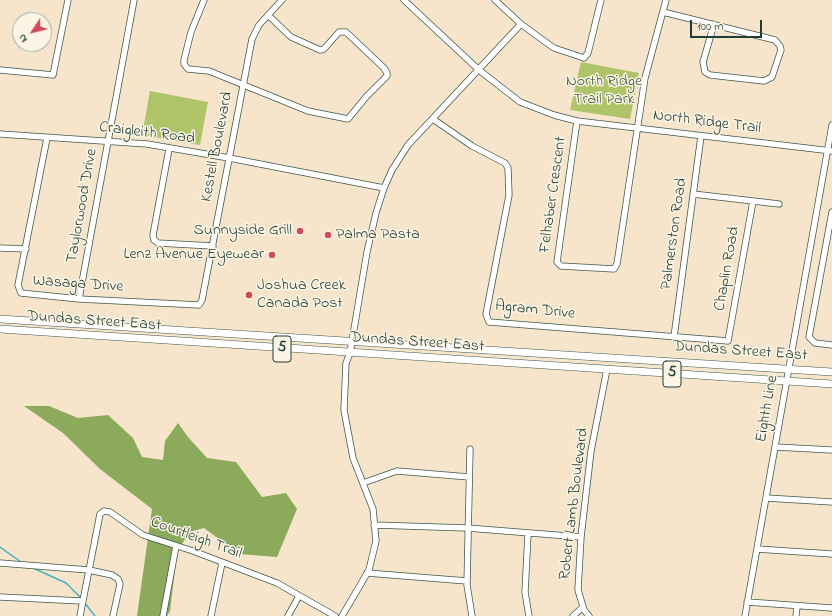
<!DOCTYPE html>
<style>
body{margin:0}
#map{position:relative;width:832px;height:616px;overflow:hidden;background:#f6e5cb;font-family:"Indie Flower",sans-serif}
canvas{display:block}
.north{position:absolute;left:12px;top:12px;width:40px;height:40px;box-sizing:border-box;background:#fcf5e5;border:1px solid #a4ab9e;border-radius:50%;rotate:235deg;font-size:11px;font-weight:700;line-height:16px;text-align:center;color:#1f3d34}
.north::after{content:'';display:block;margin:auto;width:14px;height:18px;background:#d1495b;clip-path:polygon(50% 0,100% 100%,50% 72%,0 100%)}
.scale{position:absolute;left:690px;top:20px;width:72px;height:18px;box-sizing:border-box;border:2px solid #1f3d34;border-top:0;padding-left:5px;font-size:12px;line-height:14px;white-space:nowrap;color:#1f3d34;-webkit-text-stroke:3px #fcf5e5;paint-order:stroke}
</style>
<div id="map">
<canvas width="832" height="616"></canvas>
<div class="north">N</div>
<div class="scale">100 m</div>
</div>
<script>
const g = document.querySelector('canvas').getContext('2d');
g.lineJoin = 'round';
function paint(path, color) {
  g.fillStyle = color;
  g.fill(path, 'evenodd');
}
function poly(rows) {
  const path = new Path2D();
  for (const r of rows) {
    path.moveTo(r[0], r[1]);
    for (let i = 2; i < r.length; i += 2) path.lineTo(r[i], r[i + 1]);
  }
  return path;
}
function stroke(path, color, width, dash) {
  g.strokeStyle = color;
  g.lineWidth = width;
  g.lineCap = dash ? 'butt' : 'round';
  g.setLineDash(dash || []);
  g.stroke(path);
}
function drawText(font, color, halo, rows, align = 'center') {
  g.font = font + ' "Indie Flower",sans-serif';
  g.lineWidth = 3;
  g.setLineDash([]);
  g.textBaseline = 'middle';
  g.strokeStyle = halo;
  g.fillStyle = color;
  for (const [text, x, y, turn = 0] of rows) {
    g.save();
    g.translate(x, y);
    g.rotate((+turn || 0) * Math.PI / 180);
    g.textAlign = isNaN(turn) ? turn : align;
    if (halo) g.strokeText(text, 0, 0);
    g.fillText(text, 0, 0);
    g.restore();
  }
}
paint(poly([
 [581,62,639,73,630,119,570,110],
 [150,91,208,102,200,145,142,135]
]), '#afc468');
paint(poly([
 [24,406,49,406,78,418,108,415,133,438,142,457,163,460,165,441,178,423,188,437,207,458,236,462,262,497,286,493,297,509,277,557,239,554,204,528,189,532,177,553,170,611,167,616,137,616,152,509,100,469,63,433]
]), '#8baa5c');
stroke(poly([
 [0,547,21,562],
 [33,568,66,583,82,599],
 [84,602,95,616]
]), '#45b4be', 1.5);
const minor = poly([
 [204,0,191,32,184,60,184,64,188,69,209,71,308,111,348,119,366,97,387,76,387,73,384,68,346,32,339,32,324,49,320,50,291,37,268,15],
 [404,0,479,70,520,102,554,115,577,121,832,151],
 [495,0,521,24,540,38,554,48,584,58,588,53,601,0],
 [663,12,775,40,780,46,781,50,772,77,764,81,710,75,705,72,703,62,714,24],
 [0,70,53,75,68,0],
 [433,119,472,146,505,163,508,168,509,195,486,314,489,322,728,341,753,201],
 [577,121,557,262,561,266,614,269,617,264,645,78,666,0],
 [0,134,147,144,229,158,384,188],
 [47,138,18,285,21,293,79,299,199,305,202,300,252,39,259,25,282,0],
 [169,149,153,235,154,240,158,243,213,246],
 [693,194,779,204],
 [832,212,809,337,815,343,832,345],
 [0,248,26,249],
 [79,299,134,0],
 [674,337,701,136],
 [775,447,832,450],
 [470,449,467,585,472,616],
 [363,483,397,471,469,477],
 [766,498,832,502],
 [374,525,467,528,581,537],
 [528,534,525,592,529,616],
 [757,549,832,554],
 [0,563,89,570,112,575,118,579,120,584,113,616],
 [367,573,467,581],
 [0,597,82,601],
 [747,602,832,608],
 [80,616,100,514,104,511,110,512,143,535,193,551,277,583,335,616],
 [163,616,176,546],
 [211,616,222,563],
 [288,616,299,596],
 [342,616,369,570,376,541,373,509,353,458,344,410,346,363,350,353,367,252,376,213,384,188,392,170,408,145,521,24],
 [573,616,583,607],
 [589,616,584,610,578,590,581,537,591,451,607,369],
 [745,616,832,125],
 [796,616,797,606]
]);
const major = poly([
 [0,319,832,372],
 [0,329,832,384]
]);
stroke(minor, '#3f564b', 7);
stroke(major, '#3f564b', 8);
stroke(minor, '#fff', 5.5);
stroke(major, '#fff', 7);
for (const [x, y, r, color] of [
 [300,231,4,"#d1495b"],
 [328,235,4,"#d1495b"],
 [272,255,4,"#d1495b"],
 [249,295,4,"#d1495b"]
]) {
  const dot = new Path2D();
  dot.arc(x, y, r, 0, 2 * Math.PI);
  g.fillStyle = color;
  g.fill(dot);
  stroke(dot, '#fcf5e5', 1.5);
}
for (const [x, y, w] of [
 [282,349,18],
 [672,374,18]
]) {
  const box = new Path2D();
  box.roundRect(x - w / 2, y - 13, w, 26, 3);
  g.fillStyle = '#fcf5e5';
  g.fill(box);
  stroke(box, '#1f3d34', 1);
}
drawText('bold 15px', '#1f3d34', null, [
 ["5",282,349],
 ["5",672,374]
]);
drawText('16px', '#435f41', '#fcf5e5', [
 ["North Ridge",604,82],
 ["Trail Park",604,100]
]);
drawText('16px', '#1f3d34', '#fcf5e5', [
 ["North Ridge Trail",707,123,7],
 ["Craigleith Road",147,134,7],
 ["Kestell Boulevard",218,147,-79],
 ["Felhaber Crescent",554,195,-82],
 ["Taylorwood Drive",83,206,-80],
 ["Palmerston Road",675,234,-82],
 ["Chaplin Road",728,269,-80],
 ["Wasaga Drive",78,285,4],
 ["Agram Drive",535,311,6],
 ["Dundas Street East",94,322,4],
 ["Dundas Street East",417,343,4],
 ["Dundas Street East",740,352,4],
 ["Eighth Line",768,409,-80],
 ["Robert Lamb Boulevard",575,504,-83],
 ["Courtleigh Trail",196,539,20]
]);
drawText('16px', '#1f3d34', '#fcf5e5', [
 ["Sunnyside Grill",292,231],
 ["Palma Pasta",336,235,"left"],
 ["Lenz Avenue Eyewear",264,255],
 ["Joshua Creek",257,286,"left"],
 ["Canada Post",257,304,"left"]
], 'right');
</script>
